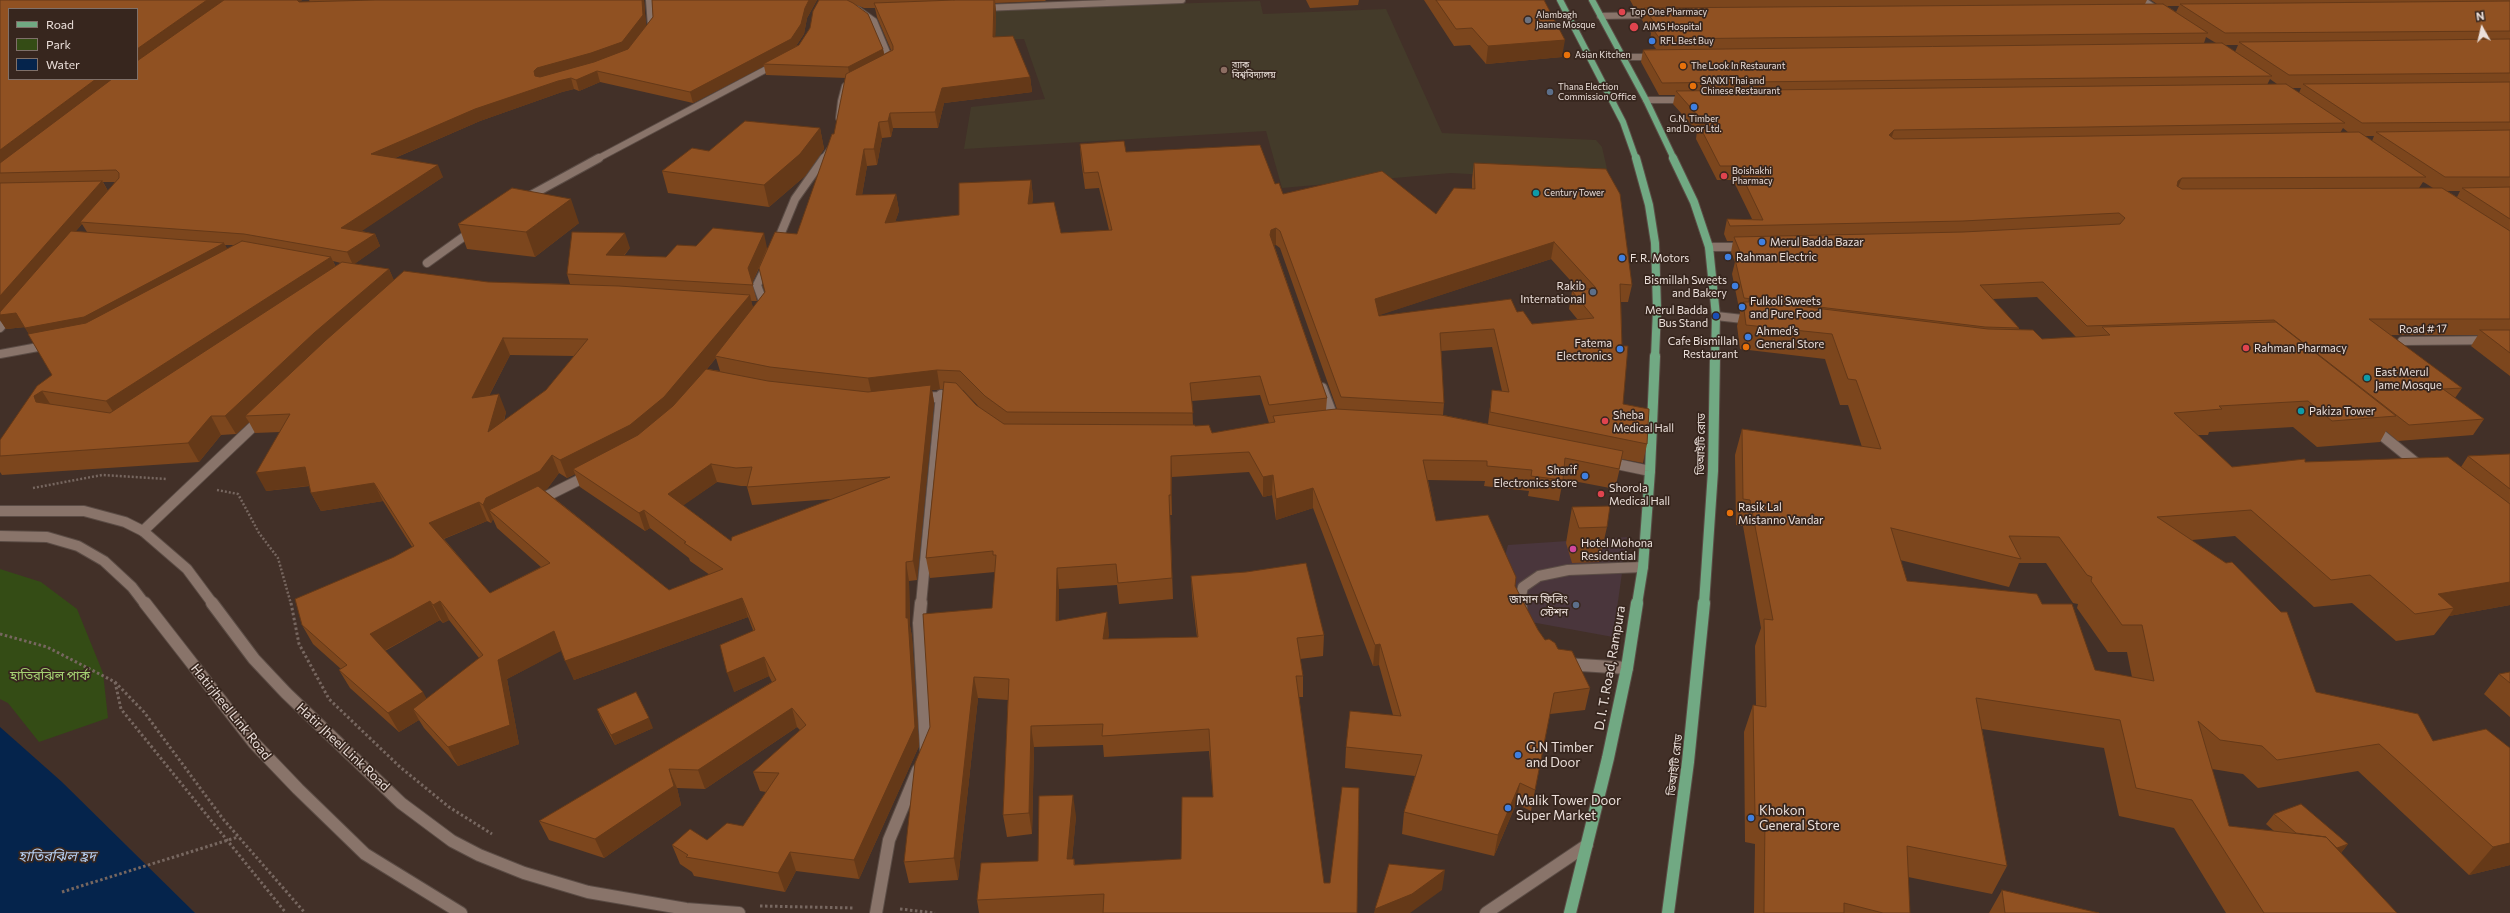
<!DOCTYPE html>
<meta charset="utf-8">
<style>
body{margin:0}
#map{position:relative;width:2510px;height:913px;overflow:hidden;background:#423028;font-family:Commissioner,sans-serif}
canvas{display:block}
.legend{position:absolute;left:8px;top:8px;width:130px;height:72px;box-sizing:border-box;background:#37261e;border:1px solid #7f7069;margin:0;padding:5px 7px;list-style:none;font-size:12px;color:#ebdfda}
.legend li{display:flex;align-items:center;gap:8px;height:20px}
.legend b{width:20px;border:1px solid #7f7069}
.north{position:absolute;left:2462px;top:8px;width:40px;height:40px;-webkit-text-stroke:3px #37261e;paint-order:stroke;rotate:352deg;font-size:11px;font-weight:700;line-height:16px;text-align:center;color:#ebdfda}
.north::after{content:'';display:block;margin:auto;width:14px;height:18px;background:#ebdfda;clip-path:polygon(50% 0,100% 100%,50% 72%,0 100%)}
</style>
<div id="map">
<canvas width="2510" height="913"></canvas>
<ul class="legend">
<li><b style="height:5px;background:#71a983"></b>Road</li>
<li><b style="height:11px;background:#344c15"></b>Park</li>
<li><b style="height:11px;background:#05244c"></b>Water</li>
</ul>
<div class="north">N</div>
</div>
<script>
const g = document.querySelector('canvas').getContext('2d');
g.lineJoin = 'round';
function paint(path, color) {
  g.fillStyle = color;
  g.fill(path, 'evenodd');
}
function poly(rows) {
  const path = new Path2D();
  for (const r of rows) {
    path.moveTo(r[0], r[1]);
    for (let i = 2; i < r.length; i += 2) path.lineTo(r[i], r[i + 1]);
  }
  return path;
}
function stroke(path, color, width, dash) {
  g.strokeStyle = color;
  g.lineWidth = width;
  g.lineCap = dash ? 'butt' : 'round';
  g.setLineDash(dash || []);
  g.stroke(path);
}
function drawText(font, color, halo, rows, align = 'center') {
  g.font = font + ' Commissioner,"Noto Sans Bengali",sans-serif';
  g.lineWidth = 3.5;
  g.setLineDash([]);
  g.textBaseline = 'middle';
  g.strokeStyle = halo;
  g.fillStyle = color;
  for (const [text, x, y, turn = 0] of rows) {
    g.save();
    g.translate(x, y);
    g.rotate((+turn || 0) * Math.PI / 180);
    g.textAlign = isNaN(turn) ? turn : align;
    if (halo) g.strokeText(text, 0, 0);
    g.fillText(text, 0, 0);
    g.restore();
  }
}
paint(poly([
 [1627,537,1613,637,1531,622,1504,559,1508,545]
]), '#4a363c');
paint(poly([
 [1260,1,1263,14,1386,9,1442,133,1596,140,1602,147,1610,182,1451,173,1282,188,1266,131,964,149,971,107,1045,99,1024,39,977,41,977,10]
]), '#443b2a');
paint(poly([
 [0,569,41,582,77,609,103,673,108,718,39,742,8,703,0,699]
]), '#344c15');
paint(poly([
 [0,727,62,782,195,913,0,913]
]), '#05244c');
const serviceFar1 = poly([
 [1519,604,1523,587,1539,576,1568,570,1643,567]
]);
const service = poly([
 [1519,603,1521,608],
 [1565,664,1627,668]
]);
const minorFar3 = poly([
 [837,0,857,9,874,21,891,62,889,63],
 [2143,0,2159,11],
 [983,8,1182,0],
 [1600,16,1656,15],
 [648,32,651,27,649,0],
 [1623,57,1655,57],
 [1646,100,1688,100],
 [839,118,841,101,845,86,848,84],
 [597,159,776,64],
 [823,159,831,148]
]);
const minorFar2 = poly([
 [524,199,599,158],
 [776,245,795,199,824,158],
 [1709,247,1745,247],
 [427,263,473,230],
 [765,307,757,285,767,265],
 [1716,316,1752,320],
 [0,328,12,314],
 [2402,341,2510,340],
 [0,354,49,345]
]);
const minorFar1 = poly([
 [1322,388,1335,422],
 [920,398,956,396],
 [2373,428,2421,467],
 [1607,462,1650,471],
 [539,500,589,475],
 [143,531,262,418],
 [921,604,941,395]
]);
const minor = poly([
 [921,603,919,623,926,750],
 [876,913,889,840,918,770]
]);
const secondaryFar1 = poly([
 [0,511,84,511,125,522,143,531,187,569,213,604],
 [0,536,47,537,78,546,104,561,132,587,145,604]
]);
const secondary = poly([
 [145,603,254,743,298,789,365,854,461,913],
 [212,603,254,659,286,693,401,803,452,841,479,855,524,873,588,892,686,909,739,913],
 [1486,913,1587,845]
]);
const primaryFar3 = poly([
 [1560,0,1623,122,1636,159],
 [1592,0,1646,100,1674,159]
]);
const primaryFar2 = poly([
 [1636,158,1649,205,1655,243,1657,309,1655,357],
 [1673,158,1694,202,1709,247,1716,316,1715,357]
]);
const primaryFar1 = poly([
 [1637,604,1643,567,1650,471,1655,356],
 [1704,604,1713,471,1715,356]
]);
const primary = poly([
 [1570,913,1608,758,1627,668,1637,603],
 [1668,913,1688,762,1704,603]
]);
stroke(serviceFar1, '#5b4c45', 12);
stroke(service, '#5b4c45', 14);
stroke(minorFar3, '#5b4c45', 8);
stroke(minorFar2, '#5b4c45', 10);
stroke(minorFar1, '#5b4c45', 12);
stroke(minor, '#5b4c45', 14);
stroke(secondaryFar1, '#5b4c45', 12);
stroke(secondary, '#5b4c45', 14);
stroke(primaryFar3, '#5b4c45', 8);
stroke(primaryFar2, '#5b4c45', 10);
stroke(primaryFar1, '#5b4c45', 12);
stroke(primary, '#5b4c45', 14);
stroke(poly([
 [33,488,102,475,167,479],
 [217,490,238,494,259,533,278,558,291,604]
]), '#776760', 2.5, [2, 2]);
stroke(poly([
 [291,603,299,644,329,699,400,767,449,807,492,834],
 [0,634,47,647,115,682,144,712,223,819,305,913],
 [62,892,238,837],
 [760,906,855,908],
 [900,909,935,913]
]), '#776760', 3, [2.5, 2.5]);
stroke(serviceFar1, '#89746a', 10);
stroke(service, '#89746a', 12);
stroke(minorFar3, '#89746a', 6);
stroke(minorFar2, '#89746a', 8);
stroke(minorFar1, '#89746a', 10);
stroke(minor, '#89746a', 12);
stroke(secondaryFar1, '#89746a', 10);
stroke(secondary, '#89746a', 12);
stroke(primaryFar3, '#71a983', 6);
stroke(primaryFar2, '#71a983', 8);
stroke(primaryFar1, '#71a983', 10);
stroke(primary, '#71a983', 12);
stroke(poly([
 [115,682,121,709,286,913]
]), '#776760', 3, [2.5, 2.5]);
paint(poly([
 [0,0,302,0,299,2,310,2,309,0,644,0,646,26,653,17,652,0,817,0,807,18,804,34,796,46,799,45,810,28,819,0,1046,0,1045,1,995,3,996,12,995,37,1030,77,1032,92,944,103,938,128,893,128,891,137,882,138,877,165,867,166,862,195,896,194,899,211,895,222,959,215,1031,180,1033,197,1032,204,1061,233,1109,230,1099,188,1085,189,1081,160,1080,144,1126,152,1275,184,1283,194,1436,214,1472,189,1472,179,1474,163,1632,285,1628,302,1621,302,1623,404,1647,444,1643,463,1622,459,1615,489,1563,479,1559,501,1528,496,1529,491,1484,486,1485,481,1428,480,1436,521,1515,586,1538,630,1545,640,1558,649,1590,688,1585,710,1550,714,1531,811,1516,804,1494,856,1402,834,1404,812,1415,776,1345,768,1346,747,1393,715,1379,665,1373,666,1313,508,1276,520,1272,495,1263,497,1249,472,1172,477,1172,515,1170,515,1173,599,1119,604,1117,585,1059,589,1059,621,1109,633,1108,639,1197,637,1192,596,1191,576,1324,635,1323,656,1300,659,1303,676,1303,697,1299,697,1324,883,1357,913,979,913,977,900,1038,861,1076,816,1072,859,1074,859,1075,865,1181,859,1213,797,1209,751,1104,757,1103,745,1034,747,1032,834,1007,837,1003,815,1008,700,978,698,958,880,909,883,904,862,992,608,995,572,930,578,926,558,943,389,932,390,934,402,917,580,909,581,910,626,912,637,919,746,859,879,796,871,785,892,694,876,692,872,680,864,672,845,707,840,743,826,766,792,760,791,753,772,800,730,797,727,705,789,677,788,681,805,604,858,549,840,539,821,772,682,769,676,734,692,753,630,748,617,574,680,562,650,507,679,519,744,458,766,424,728,419,720,399,732,350,688,339,670,341,669,313,644,302,625,394,557,412,547,383,501,321,511,311,493,310,486,266,491,280,432,255,433,249,422,236,434,221,435,199,462,2,475,0,472,0,440,52,375,25,327,6,329,0,320],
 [854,4,864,8,875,8,877,17,891,50,884,54,883,49],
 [137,9,137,79,9,79],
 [764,66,766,75,846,78,834,134,797,234,767,248,696,246,666,257,624,256,630,248,567,274,570,284,488,282,394,281,389,269,354,264,380,246,375,234,361,231,443,177,395,158,480,121,562,92,574,89,579,91,600,82,693,103],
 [103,182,115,182,108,191],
 [82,224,87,232,75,232],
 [225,245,234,245,227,249],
 [1274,245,1276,245,1280,248,1337,409,1326,410,1327,398],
 [1551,259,1579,290,1572,291,1569,309,1578,320,1532,324,1517,312,1379,316,1379,315],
 [333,261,341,263,336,267],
 [759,268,765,292,753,308,751,301,757,301,752,283],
 [1492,347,1502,391,1492,390,1488,424,1443,415,1444,403,1441,351],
 [510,355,574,356,546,390,504,421,506,412,489,396],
 [716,358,720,371,707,369],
 [962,390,963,390,981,409,976,405],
 [1260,395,1269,423,1212,433,1195,426,1193,425,1192,401],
 [559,473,567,478,575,474,580,487,645,531,650,528,689,558,690,561,710,575,669,590,544,490,547,489],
 [717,482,741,486,747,486,747,487,752,505,832,499,731,541,683,505],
 [493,519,497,528,541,567,490,593,444,539,487,521,491,523],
 [440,620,443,623,449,620,479,658,427,699,385,651],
 [1306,0,1359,0,1358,5,1310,8],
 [1424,0,1544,0,1562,57,1486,64,1470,45,1454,46],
 [1630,0,2147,0,2145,4,2157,4,2151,0,2510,0,2510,376,2471,346,2478,335,2390,335,2462,388,2455,398,2484,419,2473,435,2398,441,2386,431,2380,442,2317,447,2293,427,2209,432,2208,435,2198,435,2232,467,2305,462,2461,467,2468,456,2510,454,2510,605,2449,616,2434,635,2396,641,2352,603,2314,607,2235,536,2192,540,2316,692,2433,741,2510,865,2469,875,2358,771,2258,788,2243,774,2212,769,2229,826,2274,831,2266,824,2274,814,2348,844,2341,853,2397,913,2226,913,2174,828,2119,816,2104,748,1982,729,2007,866,1992,894,1908,877,1910,913,1754,913,1755,844,1745,842,1744,732,1753,705,1756,705,1755,646,1761,628,1743,526,1736,525,1735,455,1742,429,1862,447,1848,405,1840,405,1825,359,1740,349,1737,326,1740,313,1732,274,1735,262,1731,252,1733,241,1727,241,1724,234,1727,219,1752,219,1733,180,1717,180,1696,139,1697,131,1673,104,1675,95,1659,95,1641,62,1643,50,1656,49,1650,41,1651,33,1642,20,1644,11,1636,11],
 [2167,6,2179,6,2176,12],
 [2206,37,2216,43,2204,43],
 [2225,45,2238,45,2235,52],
 [2270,79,2277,84,2267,85],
 [2291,88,2301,88,2299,93],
 [2343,128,2349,133,2340,133],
 [2365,136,2374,136,2372,141],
 [2423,182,2425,183,2433,188,2419,188],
 [2447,191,2460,191,2457,197],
 [2037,297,2076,337,2042,339,2019,329,2019,328,1993,299],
 [1900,560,2009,587,2019,563,2046,563,2073,603,2078,604,2077,608,2108,652,2127,652,2132,677,2095,670,2042,604,1907,581],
 [820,128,824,149,805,176,769,207,668,193,662,171,709,151],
 [579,223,535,257,467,249,458,224],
 [1572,507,1607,527,1599,562,1572,563,1566,543],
 [2510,672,2510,717,2484,694,2499,674],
 [597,709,653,728,615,745,601,719],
 [2002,890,2099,913,1989,913]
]), '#7c461d');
paint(poly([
 [207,0,227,0,137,64,137,49],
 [294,0,302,0,296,5],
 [642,0,644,0,646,26,625,53,541,79,535,76,534,71,537,68],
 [809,0,817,0,807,18,804,34,794,49,763,64,764,66,693,103,690,92,805,8],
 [995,0,996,12,995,52,993,37],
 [1565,40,1562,57,1486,64,1488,46],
 [883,49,885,60,850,78,848,67],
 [597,71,600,82,579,91,576,80],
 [1030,77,1032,92,944,103,938,128,935,112,942,88],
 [571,78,574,89,562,92,480,121,376,166,371,154,475,109,558,81],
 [96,79,117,79,0,167,0,150],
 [890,113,893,128,891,137,888,121],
 [879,122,882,138,877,165,874,149],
 [820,128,824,149,805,176,769,207,764,185],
 [1894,130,1890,143,1889,135],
 [864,149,867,166,859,212,856,195],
 [438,165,443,177,347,241,341,228],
 [2182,178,2176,192,2178,181],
 [1031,180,1033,197,1030,221,1028,204],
 [102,181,109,193,80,222,82,224,4,314,16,313,25,327,6,329,0,320,0,296],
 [896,194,899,211,889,240,885,223],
 [571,199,579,223,535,257,526,232],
 [1276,228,1276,245,1271,247,1270,235,1271,230],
 [625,233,630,248,611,270,606,255],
 [764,233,767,248,752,283,748,268],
 [375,234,380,246,353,265,347,252],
 [1554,242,1551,259,1374,317,1375,299],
 [224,243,231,256,92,331,34,342,25,328],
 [331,257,339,274,118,419,106,401],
 [389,269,397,287,245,416,249,422,236,434,225,416,314,333],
 [750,295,754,312,715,356,716,358,669,414,636,443,573,469,575,474,567,478,560,460],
 [503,338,510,355,479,415,472,398],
 [937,370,940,389,932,390,934,402,917,580,913,561,872,396,868,378],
 [42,391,54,410,36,402,34,396],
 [499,394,506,412,495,450,488,432],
 [211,416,221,435,199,462,188,443],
 [552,455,559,473,547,489,495,516,489,510,493,519,491,523,483,505,486,498],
 [1171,456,1172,477,1172,515,1171,495],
 [711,464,717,482,674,512,668,494],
 [305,467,314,485,266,491,256,473],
 [1273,475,1272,495,1263,497,1263,477],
 [374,483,383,501,321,511,311,493],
 [1313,488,1313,508,1276,520,1276,499],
 [479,502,487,521,438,541,429,523],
 [644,510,650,528,645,531,639,513],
 [906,562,909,581,910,626,912,637,919,746,859,879,854,860,906,618],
 [1057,568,1059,589,1059,642,1056,621],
 [2510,582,2510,605,2449,616,2454,608,2438,594],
 [742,598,748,617,574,680,565,661],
 [430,601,440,620,380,653,370,634],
 [440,601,449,620,443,623,433,605],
 [1107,612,1109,633,1105,660,1103,639],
 [554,631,563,650,507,679,519,744,458,766,448,747,498,660],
 [1380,644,1379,665,1373,666,1375,645],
 [764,657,769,676,734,692,727,673],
 [974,677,978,698,958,880,954,858],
 [423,692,433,711,413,709,419,720,399,732,388,713],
 [792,708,797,727,705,789,698,770],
 [649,718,653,728,615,745,611,735],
 [1031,726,1034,747,1032,834,1029,813],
 [669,769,677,788,681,805,604,858,595,839],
 [1520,783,1516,804,1494,856,1498,835],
 [1073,795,1076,816,1070,881,1067,859],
 [2510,843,2510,865,2469,875,2493,847],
 [2348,844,2340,854,2320,855],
 [790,852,796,871,785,892,778,873],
 [1445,870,1442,890,1410,913,1374,913,1375,909]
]), '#653918');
const building = poly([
 [0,0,207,0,137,49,137,9,9,9,9,79,96,79,0,150,0,0],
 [224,0,297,0,299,2,375,0,642,0,643,15,622,42,591,53,537,68,534,71,535,76,540,77,594,62,628,49,653,17,652,0,809,0,805,8,801,24,791,39,690,92,597,71,576,80,571,78,558,81,475,109,371,154,438,165,341,228,375,234,347,252,244,234,80,222,119,178,119,173,116,170,0,173,0,163,112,79,137,79,137,61,224,0],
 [819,0,847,0,853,3,868,14,883,49,848,67,763,64,799,45,810,28,813,11,819,0],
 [954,0,994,0,993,37,1013,36,1030,77,942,88,935,112,890,113,888,121,879,122,874,149,864,149,856,195,896,194,885,223,959,215,959,183,1031,180,1028,204,1054,202,1061,233,1112,230,1098,172,1084,173,1080,144,1124,141,1126,152,1260,145,1275,184,1279,183,1283,194,1382,171,1436,214,1454,188,1475,189,1474,163,1606,169,1620,194,1632,285,1620,284,1622,346,1628,346,1623,404,1649,409,1647,444,1490,412,1492,390,1509,392,1494,329,1440,333,1444,403,1341,397,1280,231,1276,228,1271,230,1270,235,1327,398,1269,405,1260,376,1190,383,1193,413,1007,412,985,396,960,371,937,370,868,378,770,367,715,356,765,292,759,268,775,232,797,234,832,134,834,134,846,74,893,50,893,46,874,3,954,0],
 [1554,242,1596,288,1572,291,1594,318,1532,324,1523,311,1517,312,1511,299,1379,316,1375,299,1554,242],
 [1436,0,1544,0,1565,40,1488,46,1472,28,1456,29,1436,0],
 [2510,1,2510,31,2225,33,2180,4,2510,1],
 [2163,4,2208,33,1660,39,1652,28,1658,28,1644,8,2163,4],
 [2510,39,2510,73,2289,75,2239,42,2510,39],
 [2222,43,2272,76,1662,83,1643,50,2222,43],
 [2510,82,2510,122,2362,123,2303,84,2510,82],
 [2286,84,2345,123,1894,130,1889,135,1894,139,2359,132,2426,177,2182,178,2178,181,2177,186,2182,189,2442,188,2510,231,2510,319,2369,319,2462,388,2443,389,2484,419,2409,425,2274,320,2087,326,2043,282,1980,285,2019,328,1985,327,1744,298,1735,259,1743,259,1734,237,1963,232,2120,224,2125,218,2119,213,1963,221,1730,226,1727,219,1763,220,1737,166,1720,166,1699,125,1706,125,1676,91,2286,84],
 [745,121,820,128,800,154,764,185,662,171,692,148,709,151,745,121],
 [2510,130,2510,177,2445,177,2376,132,2510,130],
 [102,181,0,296,0,183,102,181],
 [2510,187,2510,219,2462,188,2510,187],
 [512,188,571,199,526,232,458,224,512,188],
 [713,228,764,233,748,268,753,285,567,274,572,232,625,233,606,255,666,257,677,245,696,246,713,228],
 [71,231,224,243,84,317,25,328,16,313,0,315,0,312,71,231],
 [242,241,331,257,106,401,42,391,34,396,36,402,110,413,342,262,389,269,314,333,225,416,211,416,188,443,0,456,0,440,37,386,52,375,28,334,86,323,242,241],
 [404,271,488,282,619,286,750,295,664,397,630,425,560,460,552,455,540,471,486,498,483,505,479,502,429,523,490,593,550,563,489,510,538,486,669,590,723,569,684,543,686,542,644,510,639,513,573,469,638,435,673,406,706,369,768,381,868,392,931,385,913,561,906,562,906,618,908,618,915,727,854,860,790,852,778,873,686,857,688,855,672,845,690,829,707,840,727,823,743,826,779,773,753,772,806,725,792,708,698,770,669,769,674,786,595,839,539,821,776,680,764,657,727,673,720,645,755,630,742,598,565,661,554,631,498,660,510,725,448,747,413,709,483,655,440,601,433,605,430,601,370,634,423,692,388,713,339,670,347,665,302,625,295,599,394,557,414,546,374,483,311,493,305,467,256,473,290,414,245,416,325,341,404,271],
 [503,338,588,339,546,390,488,432,499,394,472,398,503,338],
 [711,464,736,468,752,467,747,487,890,477,732,537,731,541,668,494,711,464],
 [1749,300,1988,329,2033,330,2042,339,2110,335,2102,327,2276,322,2396,416,2332,421,2308,401,2219,406,2222,409,2174,413,2232,467,2305,459,2305,462,2448,457,2510,504,2510,582,2438,594,2454,608,2415,614,2370,575,2331,580,2251,510,2157,517,2226,563,2232,562,2281,612,2287,612,2316,692,2418,714,2433,741,2486,729,2510,748,2510,843,2493,847,2379,744,2277,760,2262,746,2220,740,2198,721,2229,826,2326,837,2397,913,2264,913,2192,800,2136,788,2120,720,1976,698,2007,866,1907,846,1910,913,1883,913,1844,903,1844,913,1764,913,1765,817,1755,815,1753,705,1766,707,1764,619,1773,620,1750,500,1743,499,1742,429,1881,449,1856,380,1848,379,1832,334,1746,325,1743,302,1749,302,1749,300],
 [1891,528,2021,559,2009,536,2059,537,2087,575,2092,577,2091,581,2122,625,2142,625,2154,681,2095,670,2072,604,2042,604,2037,594,1907,581,1891,528],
 [2480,330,2510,330,2510,353,2480,330],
 [944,382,956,383,976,405,1004,424,1195,425,1195,426,1209,425,1212,433,1275,422,1273,416,1336,409,1441,415,1623,451,1619,469,1565,458,1563,480,1531,476,1532,470,1487,466,1487,461,1423,460,1436,521,1488,515,1516,577,1515,586,1538,630,1545,640,1549,639,1555,643,1558,649,1572,651,1590,688,1554,693,1535,790,1520,783,1498,835,1404,812,1422,755,1346,747,1350,711,1401,716,1380,644,1375,645,1313,488,1276,499,1273,475,1263,477,1249,452,1171,456,1171,495,1169,495,1172,578,1118,583,1116,564,1057,568,1056,621,1107,612,1103,639,1198,637,1191,576,1246,572,1306,563,1324,635,1297,638,1303,676,1296,676,1324,883,1330,883,1342,787,1359,788,1357,913,1103,913,1104,894,977,900,981,863,1038,861,1039,796,1073,795,1067,859,1074,859,1074,865,1181,859,1182,797,1213,797,1209,729,1102,736,1103,724,1031,726,1029,813,1003,815,1009,679,974,677,954,858,904,862,915,763,930,727,923,614,992,608,996,555,993,555,993,551,926,558,944,382],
 [2510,454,2510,489,2468,456,2510,454],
 [1610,506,1607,527,1579,528,1572,507,1610,506],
 [2510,672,2510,683,2499,674,2510,672],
 [636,692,649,718,611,735,597,709,636,692],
 [2301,804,2348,844,2337,848,2326,837,2296,833,2274,814,2301,804],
 [1389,864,1445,870,1412,894,1375,909,1389,864],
 [2002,890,2099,913,2005,913,2002,890]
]);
paint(building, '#905122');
stroke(building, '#653918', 1);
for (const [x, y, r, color] of [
 [1622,12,4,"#e0444e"],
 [1528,20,4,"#6b7280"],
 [1634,27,5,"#e0444e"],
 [1652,41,4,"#3f7fe0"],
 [1567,55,4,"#e8710a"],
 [1683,66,4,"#e8710a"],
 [1224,70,4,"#8d6e63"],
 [1693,86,4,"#e8710a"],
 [1550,92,4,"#5c6f8a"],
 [1694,107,4,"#3f7fe0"],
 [1724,176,4,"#e0444e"],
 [1536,193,4,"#0f9aa8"],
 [1762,242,4,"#3f7fe0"],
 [1728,257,4,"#3f7fe0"],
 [1622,258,4,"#3f7fe0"],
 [1735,286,4,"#3f7fe0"],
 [1593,292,4,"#5c6f8a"],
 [1742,307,4,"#3f7fe0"],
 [1716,316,4,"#1a4fb4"],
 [1748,337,4,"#3f7fe0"],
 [1746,347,4,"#e8710a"],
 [2246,348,4,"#e0444e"],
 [1620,349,4,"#3f7fe0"],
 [2367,378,4,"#0f9aa8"],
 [2301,411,4,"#0f9aa8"],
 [1605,421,4,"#e0444e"],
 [1585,476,4,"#3f7fe0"],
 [1601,494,4,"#e0444e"],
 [1730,513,4,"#e8710a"],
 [1573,549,4,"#d1479c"],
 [1576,605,4,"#5c6f8a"],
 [1518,755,4,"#3f7fe0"],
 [1508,808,4,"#3f7fe0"],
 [1751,818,4,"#3f7fe0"]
]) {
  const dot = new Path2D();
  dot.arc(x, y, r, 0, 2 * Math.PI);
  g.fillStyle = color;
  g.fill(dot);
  stroke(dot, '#37261e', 1.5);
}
drawText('9px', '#ebdfda', '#37261e', [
 ["Top One Pharmacy",1630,12],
 ["Alambagh",1536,15],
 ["Jaame Mosque",1536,25],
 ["AIMS Hospital",1643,27],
 ["RFL Best Buy",1660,41],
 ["Asian Kitchen",1575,55],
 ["ব্র্যাক",1232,65],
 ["বিশ্ববিদ্যালয়",1232,75],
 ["The Look In Restaurant",1691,66],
 ["SANXI Thai and",1701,81],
 ["Chinese Restaurant",1701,91],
 ["Thana Election",1558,87],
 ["Commission Office",1558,97],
 ["G.N. Timber",1694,119,"center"],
 ["and Door Ltd.",1694,129,"center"],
 ["Boishakhi",1732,171],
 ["Pharmacy",1732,181],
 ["Century Tower",1544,193]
], 'left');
drawText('11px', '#ebdfda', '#37261e', [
 ["Merul Badda Bazar",1770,242],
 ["Rahman Electric",1736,257],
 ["F. R. Motors",1630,258],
 ["Bismillah Sweets",1727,280,"right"],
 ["and Bakery",1727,293,"right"],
 ["Rakib",1585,286,"right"],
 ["International",1585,299,"right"],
 ["Fulkoli Sweets",1750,301],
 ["and Pure Food",1750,314],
 ["Merul Badda",1708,310,"right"],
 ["Bus Stand",1708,323,"right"],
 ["Ahmed’s",1756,331],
 ["General Store",1756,344],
 ["Cafe Bismillah",1738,341,"right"],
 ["Restaurant",1738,354,"right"],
 ["Fatema",1612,343,"right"],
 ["Electronics",1612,356,"right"],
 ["Rahman Pharmacy",2254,348],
 ["East Merul",2375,372],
 ["Jame Mosque",2375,385],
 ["Pakiza Tower",2309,411],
 ["Sheba",1613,415],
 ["Medical Hall",1613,428],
 ["Sharif",1577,470,"right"],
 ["Electronics store",1577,483,"right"],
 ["Shorola",1609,488],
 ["Medical Hall",1609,501],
 ["Rasik Lal",1738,507],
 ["Mistanno Vandar",1738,520],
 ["Hotel Mohona",1581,543],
 ["Residential",1581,556],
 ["জামান ফিলিং",1568,599,"right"],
 ["স্টেশন",1568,612,"right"]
], 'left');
drawText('11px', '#ebdfda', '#37261e', [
 ["Road # 17",2423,329,-1],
 ["ডিআইটি রোড",1701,444,-89],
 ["ডিআইটি রোড",1675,765,-83]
]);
drawText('13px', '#ebdfda', '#37261e', [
 ["D. I. T. Road, Rampura",1610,668,-80],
 ["Hatirjheel Link Road",231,712,51],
 ["Hatir Jheel Link Road",343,747,43]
]);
drawText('13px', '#a5d273', '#37261e', [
 ["হাতিরঝিল পার্ক",50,676]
]);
drawText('13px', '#ebdfda', '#37261e', [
 ["G.N Timber",1526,748],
 ["and Door",1526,763],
 ["Malik Tower Door",1516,801],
 ["Super Market",1516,816],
 ["Khokon",1759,811],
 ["General Store",1759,826]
], 'left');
drawText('italic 14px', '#b6ceef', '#37261e', [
 ["হাতিরঝিল হ্রদ",57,856]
]);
</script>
